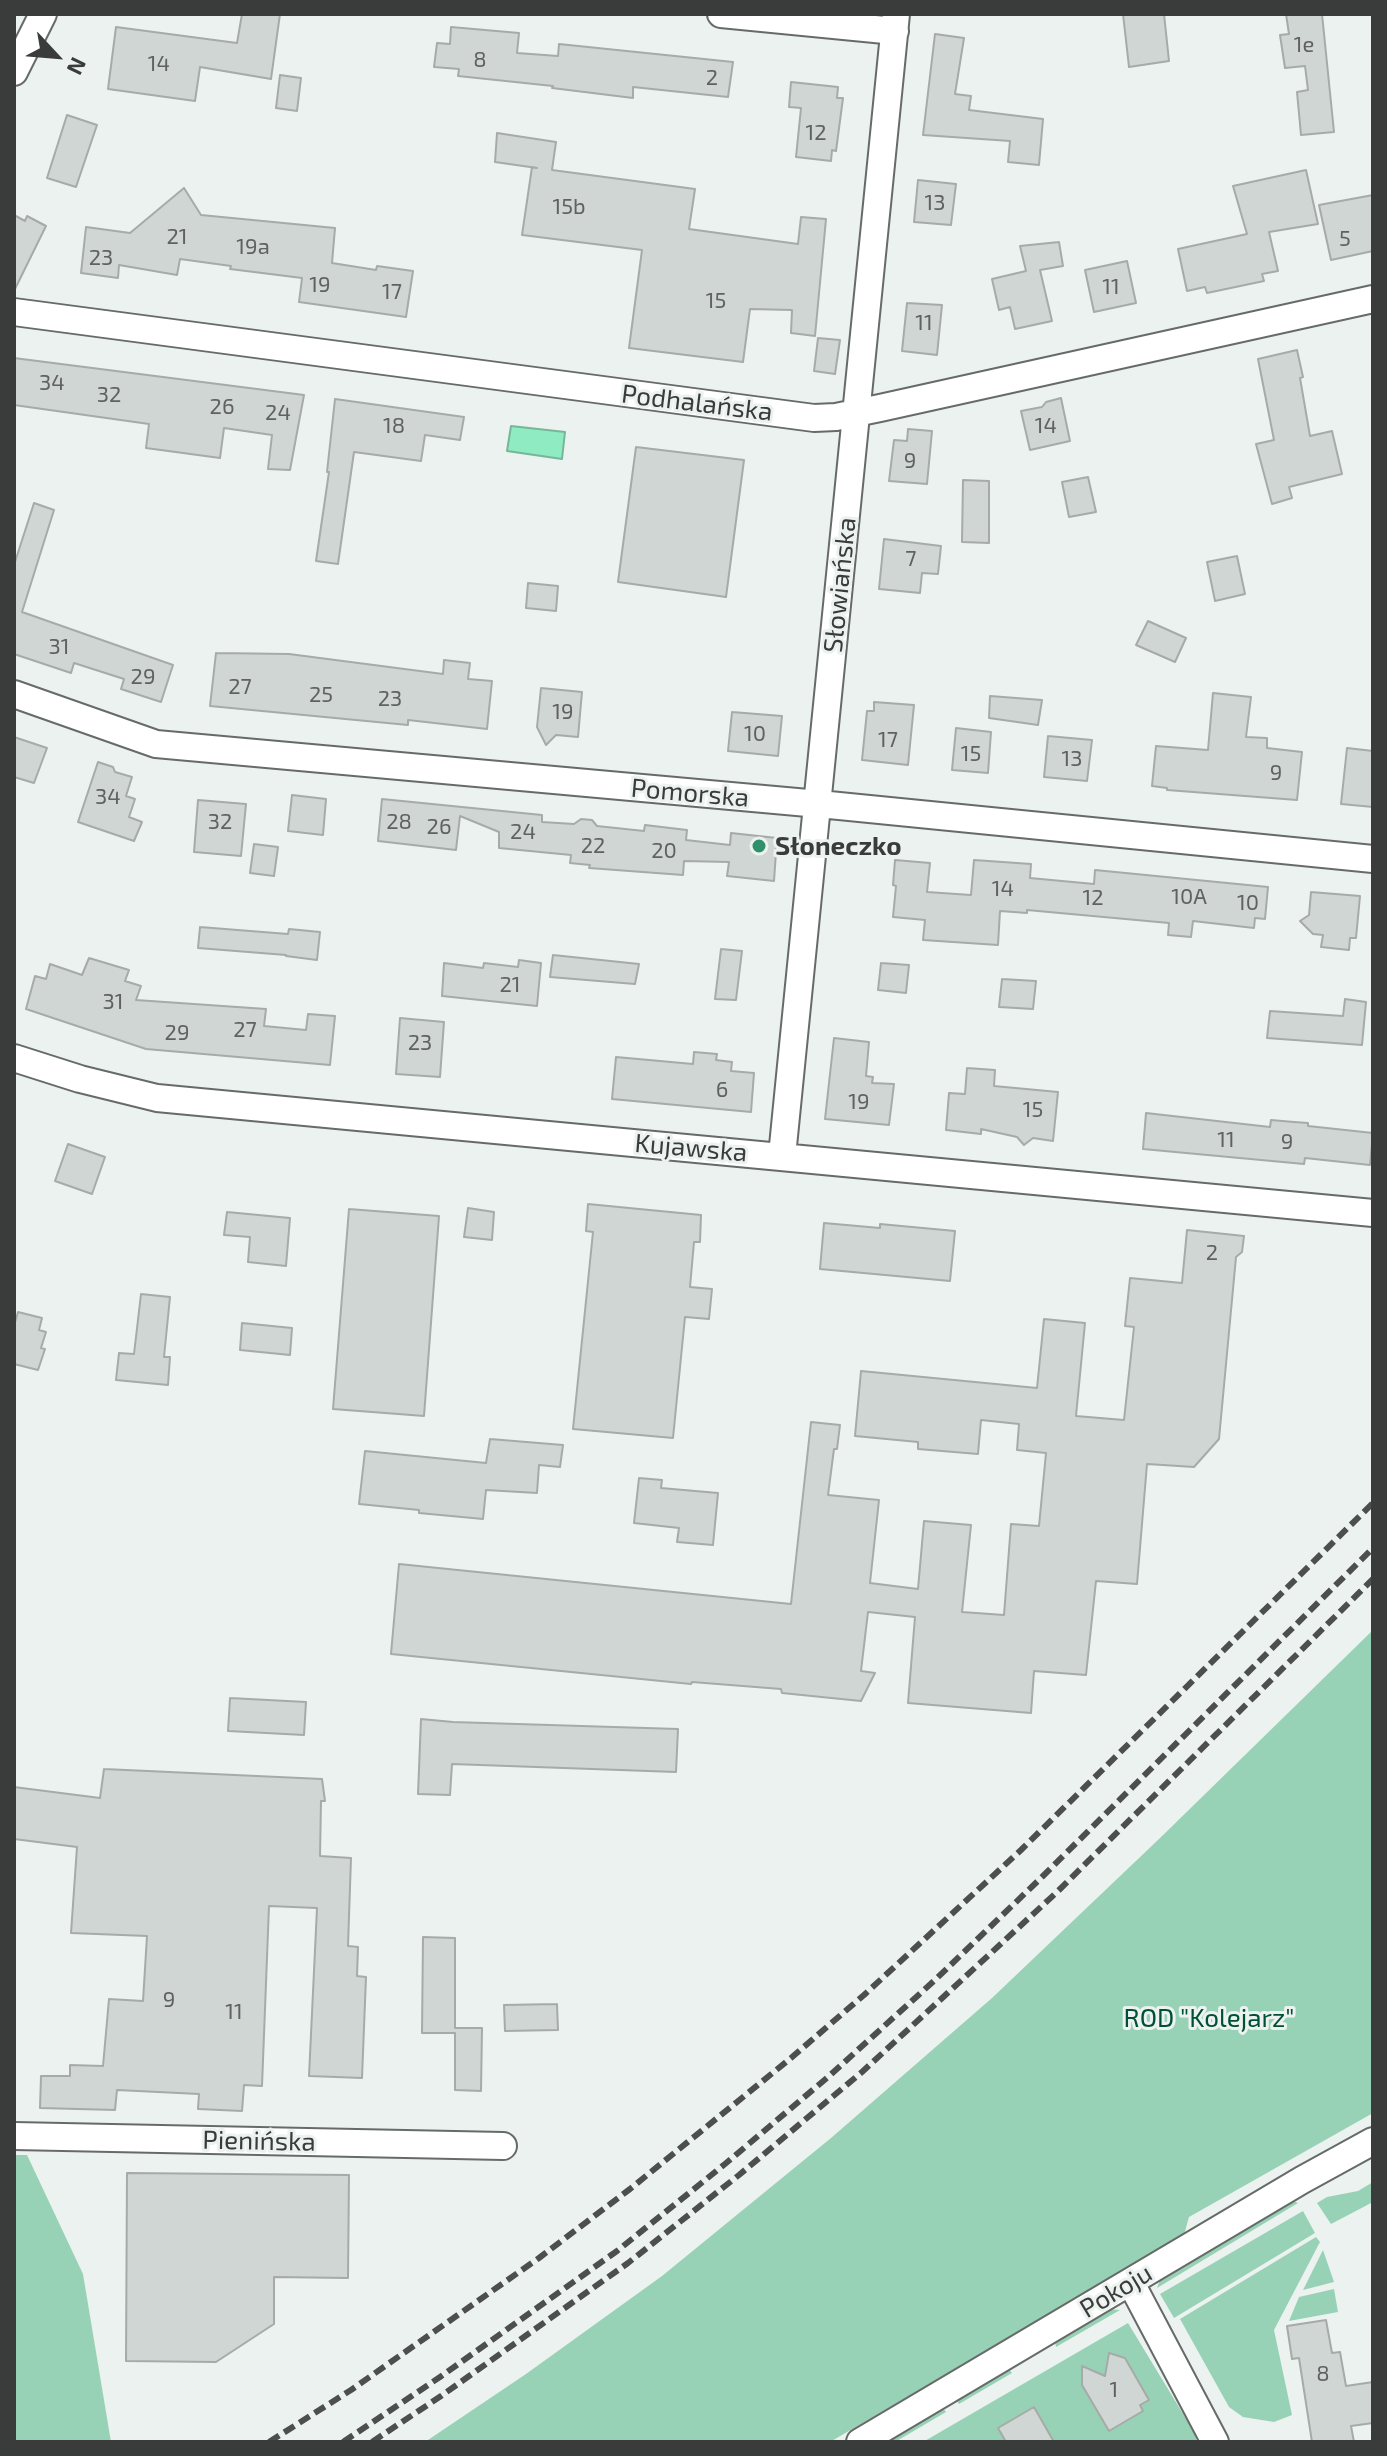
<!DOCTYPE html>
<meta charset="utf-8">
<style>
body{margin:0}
#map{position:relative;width:1387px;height:2456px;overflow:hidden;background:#ecf2ef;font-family:"Exo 2",sans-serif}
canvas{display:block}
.frame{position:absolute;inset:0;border:16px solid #3a3c3b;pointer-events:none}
.north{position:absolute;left:16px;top:16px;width:80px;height:80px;-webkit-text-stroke:6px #ecf2ef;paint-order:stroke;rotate:116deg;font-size:22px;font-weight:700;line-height:32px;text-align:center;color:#3a3c3b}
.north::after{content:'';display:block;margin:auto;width:28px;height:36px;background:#3a3c3b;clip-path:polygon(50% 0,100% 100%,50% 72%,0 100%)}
</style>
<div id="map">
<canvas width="1387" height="2456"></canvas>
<div class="frame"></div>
<div class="north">N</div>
</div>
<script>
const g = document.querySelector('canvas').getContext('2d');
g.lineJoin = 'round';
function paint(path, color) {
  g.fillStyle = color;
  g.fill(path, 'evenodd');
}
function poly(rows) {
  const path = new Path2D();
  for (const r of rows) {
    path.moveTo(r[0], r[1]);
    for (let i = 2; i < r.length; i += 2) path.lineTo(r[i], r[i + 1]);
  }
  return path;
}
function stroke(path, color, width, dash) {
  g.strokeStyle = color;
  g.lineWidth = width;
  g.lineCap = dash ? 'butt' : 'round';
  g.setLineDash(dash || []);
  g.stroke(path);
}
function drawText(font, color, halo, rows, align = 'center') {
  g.font = font + ' "Exo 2",sans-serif';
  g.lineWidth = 6;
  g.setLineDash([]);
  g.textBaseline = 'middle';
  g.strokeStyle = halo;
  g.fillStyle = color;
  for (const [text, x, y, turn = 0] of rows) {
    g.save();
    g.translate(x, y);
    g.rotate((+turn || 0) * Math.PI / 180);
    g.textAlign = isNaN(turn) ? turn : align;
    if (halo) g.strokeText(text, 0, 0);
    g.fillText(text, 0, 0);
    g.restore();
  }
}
paint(poly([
 [1373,1630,1373,2113,1189,2217,1184,2235,830,2442,425,2442,526,2374,662,2276,831,2138,992,1998,1159,1839],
 [14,2155,27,2155,83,2274,111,2442,14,2442],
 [1373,2182,1373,2202,1331,2224,1317,2203,1327,2197,1358,2191],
 [1291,2200,1298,2203,1157,2288,1161,2277],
 [1303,2211,1315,2233,1174,2318,1160,2294],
 [1316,2237,1320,2242,1274,2330,1292,2415,1274,2422,1243,2417,1229,2407,1180,2319],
 [1323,2250,1334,2282,1303,2290],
 [1334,2289,1338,2312,1289,2321,1299,2297],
 [1108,2309,1120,2310,1056,2347,1055,2341],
 [1128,2323,1194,2432,1197,2442,923,2442],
 [1009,2369,1012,2373,959,2404,957,2401,958,2397],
 [943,2408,946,2412,895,2442,878,2442]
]), '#98d2b6');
const water = poly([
 [511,426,565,432,562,459,507,451,511,426]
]);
paint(water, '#8febc1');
stroke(water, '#76b699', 2);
const building = poly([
 [242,14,280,14,271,79,200,67,195,101,108,89,116,27,237,43,242,14],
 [1123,14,1164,14,1169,61,1129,67,1123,14],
 [1286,14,1322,14,1334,132,1301,135,1297,92,1308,90,1305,66,1285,68,1280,35,1289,34,1286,14],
 [451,27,519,33,517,53,558,56,559,44,733,62,728,97,633,87,633,98,552,88,553,86,458,76,459,69,434,67,437,43,450,44,451,27],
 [935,34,964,38,955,94,971,96,969,110,1043,119,1039,165,1008,162,1010,141,923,135,935,34],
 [280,75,301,78,297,111,276,108,280,75],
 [791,82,838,87,837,98,843,98,836,151,832,150,831,161,796,157,801,108,789,107,791,82],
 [67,115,97,125,76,187,47,178,67,115],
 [497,133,556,142,552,170,695,189,689,229,798,244,801,217,826,219,815,336,791,333,792,310,750,309,743,362,629,348,642,250,522,235,532,167,537,168,495,162,497,133],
 [1306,170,1318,224,1269,232,1278,271,1262,274,1264,281,1207,293,1205,287,1187,291,1178,249,1247,234,1233,186,1306,170],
 [918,180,956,184,951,225,914,222,918,180],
 [184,188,201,215,335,228,332,263,376,270,377,266,413,271,406,317,299,302,302,278,230,269,231,266,180,259,177,275,119,265,118,278,81,273,86,227,130,233,184,188],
 [1373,195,1373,251,1331,260,1319,205,1373,195],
 [14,215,25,221,27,216,46,226,14,291,14,215],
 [1059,242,1063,266,1040,270,1052,321,1015,329,1010,307,999,310,992,279,1026,271,1020,246,1059,242],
 [1127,261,1136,303,1094,312,1085,270,1127,261],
 [907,303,942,305,937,355,902,351,907,303],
 [818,338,840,340,835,374,814,371,818,338],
 [1297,350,1303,377,1300,378,1310,436,1332,431,1342,474,1289,487,1292,498,1272,504,1256,444,1274,440,1258,359,1297,350],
 [14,358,304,395,290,470,268,469,272,435,224,428,220,458,146,448,149,424,14,405,14,358],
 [1061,398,1070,441,1030,450,1021,411,1042,407,1046,402,1061,398],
 [335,399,464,417,460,440,425,435,421,461,354,452,338,564,316,561,329,472,327,472,335,399],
 [908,429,932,431,927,484,889,481,894,440,907,441,908,429],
 [636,447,744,460,726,597,618,582,636,447],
 [1088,477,1096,512,1069,517,1062,482,1088,477],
 [963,480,989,481,989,543,962,542,963,480],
 [34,503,54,510,22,612,173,665,161,702,121,689,124,679,74,663,71,673,14,654,14,565,34,503],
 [884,539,941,546,938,574,922,573,920,593,879,589,884,539],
 [1237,556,1245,594,1215,601,1207,562,1237,556],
 [528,583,558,586,556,611,526,608,528,583],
 [1148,621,1186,638,1175,662,1136,645,1148,621],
 [216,653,289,654,443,674,444,660,470,663,468,679,492,681,487,729,408,720,408,725,210,706,216,653],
 [541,688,582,692,578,737,556,735,546,745,537,727,541,688],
 [1213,693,1251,697,1246,737,1267,738,1267,748,1302,752,1297,800,1167,790,1167,788,1152,786,1156,746,1208,750,1213,693],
 [990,696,1042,700,1038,725,989,718,990,696],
 [874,702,914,705,908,765,862,760,867,711,874,711,874,702],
 [732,712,782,716,778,756,728,751,732,712],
 [956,728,991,732,988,773,952,770,956,728],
 [1048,736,1092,740,1087,781,1044,777,1048,736],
 [14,737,47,748,34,783,14,777,14,737],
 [1347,748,1373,751,1373,807,1341,804,1347,748],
 [98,762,113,767,115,772,132,777,126,796,135,799,129,817,142,822,134,841,78,822,98,762],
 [292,795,326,799,323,835,288,831,292,795],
 [382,799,542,815,542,822,574,824,581,819,592,820,597,826,644,831,645,825,687,830,686,840,730,845,731,833,777,838,774,881,727,876,729,862,684,861,683,875,589,868,590,865,570,863,571,855,499,848,499,832,460,816,456,850,378,841,382,799],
 [198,800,246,804,241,856,194,852,198,800],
 [254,844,278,847,274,876,250,873,254,844],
 [895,860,930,863,927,892,971,895,974,860,1031,864,1030,878,1094,884,1095,870,1268,887,1265,919,1255,918,1254,928,1193,921,1191,937,1168,935,1169,923,1027,910,1027,913,1000,911,998,945,923,940,925,920,893,917,896,886,893,885,895,860],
 [1311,892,1360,896,1356,938,1350,938,1349,950,1321,947,1323,935,1313,934,1300,921,1309,915,1311,892],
 [200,927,288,934,289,929,320,932,317,960,286,956,286,955,198,948,200,927],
 [721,949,742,951,736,1000,715,999,721,949],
 [553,955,639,964,635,984,550,977,553,955],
 [89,958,129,970,125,981,141,986,136,1000,266,1009,264,1026,306,1030,308,1014,335,1016,330,1065,146,1049,26,1009,35,976,46,979,50,964,82,975,89,958],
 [519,960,541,963,537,1006,442,996,444,963,483,968,484,963,518,967,519,960],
 [881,963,909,965,906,993,878,990,881,963],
 [1002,979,1036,981,1033,1009,999,1007,1002,979],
 [1345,999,1366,1002,1362,1045,1267,1038,1270,1011,1343,1016,1345,999],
 [400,1018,444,1022,440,1077,396,1074,400,1018],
 [834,1038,869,1042,866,1076,873,1077,872,1083,894,1084,889,1125,825,1119,834,1038],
 [694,1052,717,1054,716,1060,732,1062,731,1071,754,1073,751,1112,612,1099,616,1057,693,1064,694,1052],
 [967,1068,995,1070,994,1086,1058,1092,1053,1141,1033,1138,1024,1145,1017,1137,981,1129,981,1134,946,1130,949,1093,965,1094,967,1068],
 [1146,1113,1270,1127,1271,1120,1294,1122,1308,1123,1308,1126,1373,1133,1370,1165,1305,1158,1304,1164,1143,1149,1146,1113],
 [68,1144,105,1157,92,1194,55,1181,68,1144],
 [588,1204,701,1215,700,1242,694,1242,690,1287,712,1289,709,1319,685,1317,673,1438,573,1429,593,1232,586,1231,588,1204],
 [468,1208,494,1212,492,1240,464,1237,468,1208],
 [349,1209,439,1216,424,1416,333,1409,349,1209],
 [227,1212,290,1218,286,1266,248,1262,250,1237,224,1235,227,1212],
 [824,1223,880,1228,880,1224,955,1231,950,1281,820,1269,824,1223],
 [1187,1230,1244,1236,1242,1252,1236,1257,1219,1439,1194,1467,1147,1464,1137,1584,1096,1581,1086,1675,1034,1671,1031,1713,908,1703,915,1617,868,1612,861,1671,875,1673,861,1701,782,1693,781,1689,692,1682,691,1684,391,1654,399,1564,791,1604,811,1422,840,1425,837,1449,834,1449,828,1495,879,1500,870,1583,918,1589,924,1521,971,1525,962,1612,1004,1615,1011,1524,1039,1526,1046,1453,1017,1450,1019,1424,981,1420,978,1454,918,1449,918,1442,855,1436,861,1371,1037,1388,1044,1319,1085,1323,1076,1416,1124,1420,1134,1327,1125,1326,1130,1278,1182,1283,1187,1230],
 [141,1294,170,1297,164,1357,170,1357,168,1385,116,1380,119,1353,134,1354,141,1294],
 [18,1312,42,1318,39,1330,46,1332,41,1348,45,1349,38,1370,14,1364,14,1326,18,1312],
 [242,1323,292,1328,290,1355,240,1350,242,1323],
 [490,1439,563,1445,560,1467,539,1465,537,1493,486,1490,483,1519,419,1513,419,1510,359,1504,365,1451,486,1463,490,1439],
 [639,1478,662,1480,661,1488,718,1493,713,1545,677,1542,679,1528,634,1523,639,1478],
 [230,1698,306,1702,304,1735,228,1731,230,1698],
 [421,1719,453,1722,678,1729,676,1772,452,1764,450,1795,418,1794,421,1719],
 [104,1769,322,1779,325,1801,321,1801,320,1856,351,1858,348,1946,358,1947,357,1976,366,1977,362,2078,309,2076,317,1908,269,1906,262,2086,244,2085,242,2111,198,2109,199,2094,117,2090,115,2110,40,2108,41,2076,70,2076,70,2065,103,2066,109,1999,143,2001,147,1936,71,1933,77,1847,14,1839,14,1787,100,1798,104,1769],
 [423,1937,455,1938,455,2028,482,2028,481,2091,455,2090,455,2033,422,2033,423,1937],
 [557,2004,558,2030,505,2031,504,2005,557,2004],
 [127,2173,349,2175,348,2278,274,2277,274,2324,216,2362,126,2361,127,2173],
 [1326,2320,1332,2353,1340,2352,1346,2386,1373,2382,1373,2423,1351,2426,1354,2442,1312,2442,1299,2358,1292,2359,1287,2326,1326,2320],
 [1109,2353,1125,2358,1149,2400,1140,2405,1143,2411,1109,2431,1082,2385,1082,2366,1105,2376,1109,2353],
 [1034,2407,1054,2442,1006,2442,998,2428,1034,2407]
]);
paint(building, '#d0d6d3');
stroke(building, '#a6aba8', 2);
const minor = poly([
 [721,14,895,31],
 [14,72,43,14],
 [14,312,814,418,836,417,880,408,1373,299],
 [14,694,156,744,819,804,1373,859],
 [14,1058,80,1079,157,1098,1373,1213],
 [782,1156,896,14],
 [14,2136,503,2146],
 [1131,2283,1215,2442],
 [860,2442,1302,2180,1373,2141]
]);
stroke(minor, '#666b69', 30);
stroke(minor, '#fff', 26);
stroke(poly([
 [269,2442,351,2390,539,2258,630,2189,791,2058,864,1995,1021,1850,1373,1503],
 [343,2442,440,2377,617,2251,725,2164,828,2077,935,1980,1043,1876,1373,1548],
 [372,2442,441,2396,628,2263,739,2175,862,2072,1056,1893,1373,1579]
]), '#4d4f4e', 6, [12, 6]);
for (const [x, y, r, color] of [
 [759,846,8,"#2f916b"]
]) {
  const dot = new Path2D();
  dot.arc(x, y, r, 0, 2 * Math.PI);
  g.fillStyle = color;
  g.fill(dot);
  stroke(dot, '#ecf2ef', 3);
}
drawText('22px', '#606261', null, [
 ["1e",1304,45],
 ["8",480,60],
 ["14",159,64],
 ["2",712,78],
 ["12",816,133],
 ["13",935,203],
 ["15b",569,207],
 ["21",177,237],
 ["5",1345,239],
 ["19a",253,247],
 ["23",101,258],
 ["19",320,285],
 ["11",1111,287],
 ["17",392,292],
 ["15",716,301],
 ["11",924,323],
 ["34",52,383],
 ["32",109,395],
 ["26",222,407],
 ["24",278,413],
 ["18",394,426],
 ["14",1046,426],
 ["9",910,461],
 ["7",911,559],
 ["31",59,647],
 ["29",143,677],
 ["27",240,687],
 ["25",321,695],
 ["23",390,699],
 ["19",563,712],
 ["10",755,734],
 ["17",888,740],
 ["15",971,754],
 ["13",1072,759],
 ["9",1276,773],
 ["34",108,797],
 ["32",220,822],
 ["28",399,822],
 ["26",439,827],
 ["24",523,832],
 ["22",593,846],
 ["20",664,851],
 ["14",1003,889],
 ["10A",1189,897],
 ["12",1093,898],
 ["10",1248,903],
 ["21",510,985],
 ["31",113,1002],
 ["27",245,1030],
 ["29",177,1033],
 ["23",420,1043],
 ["6",722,1090],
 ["19",859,1102],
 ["15",1033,1110],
 ["11",1226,1140],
 ["9",1287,1142],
 ["2",1212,1253],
 ["9",169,2000],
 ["11",234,2012],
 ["8",1323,2374],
 ["1",1114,2390]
]);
drawText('26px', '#3a3c3b', '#ecf2ef', [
 ["Podhalańska",697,403,7],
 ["Słowiańska",840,585,-84],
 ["Pomorska",690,793,5],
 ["Kujawska",691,1148,5],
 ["Pienińska",259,2141,1],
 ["Pokoju",1116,2291,-31]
]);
drawText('bold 26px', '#3a3c3b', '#ecf2ef', [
 ["Słoneczko",775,846]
], 'left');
drawText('26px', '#005036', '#ecf2ef', [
 ["ROD \"Kolejarz\"",1209,2018]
]);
</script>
